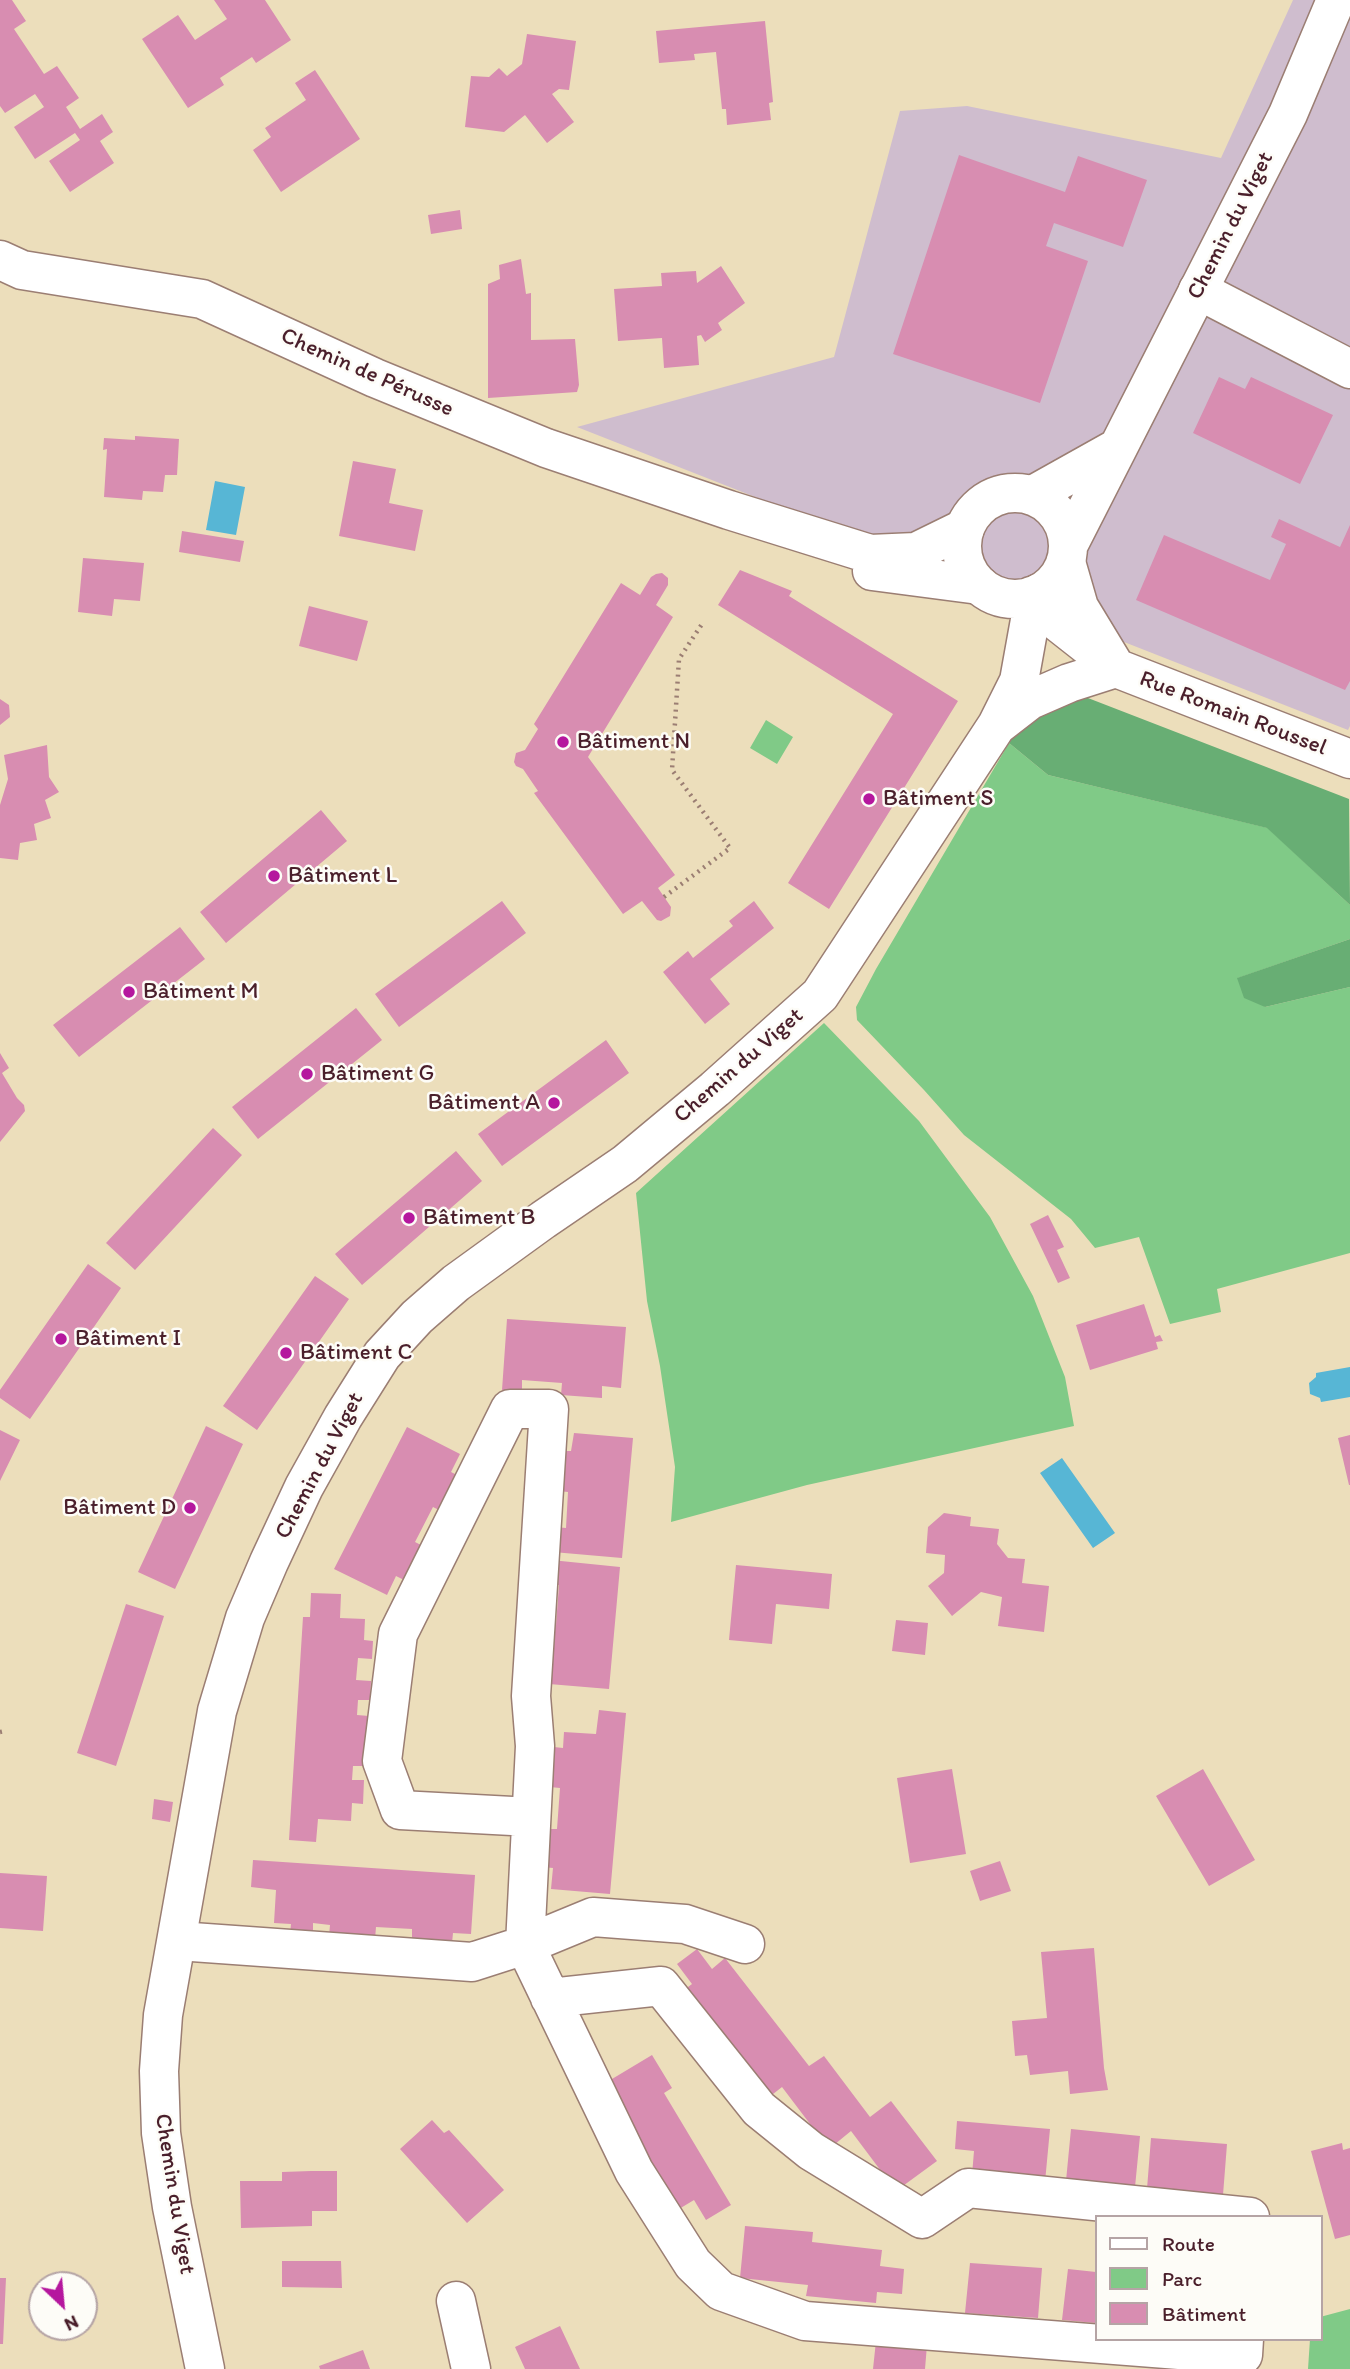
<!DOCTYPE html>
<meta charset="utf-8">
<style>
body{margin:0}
#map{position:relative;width:1350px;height:2369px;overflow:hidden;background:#ecdebb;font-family:Itim,sans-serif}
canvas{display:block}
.legend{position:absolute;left:1095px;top:2215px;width:228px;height:126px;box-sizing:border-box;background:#fdfcf7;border:2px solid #b5a4a5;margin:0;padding:9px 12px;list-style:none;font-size:21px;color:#4a1f2b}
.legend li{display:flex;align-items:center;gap:14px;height:35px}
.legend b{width:35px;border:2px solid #b5a4a5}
.north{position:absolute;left:28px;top:2271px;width:70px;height:70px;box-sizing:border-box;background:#fdfcf7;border:2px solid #b5a4a5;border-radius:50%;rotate:154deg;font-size:19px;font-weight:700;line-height:28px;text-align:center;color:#4a1f2b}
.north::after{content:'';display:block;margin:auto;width:24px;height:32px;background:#b5179e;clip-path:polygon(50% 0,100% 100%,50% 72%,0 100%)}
</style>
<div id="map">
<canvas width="1350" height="2369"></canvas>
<ul class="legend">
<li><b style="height:9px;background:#fff"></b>Route</li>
<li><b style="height:19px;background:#80ca87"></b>Parc</li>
<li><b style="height:19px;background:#d88db1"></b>Bâtiment</li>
</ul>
<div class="north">N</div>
</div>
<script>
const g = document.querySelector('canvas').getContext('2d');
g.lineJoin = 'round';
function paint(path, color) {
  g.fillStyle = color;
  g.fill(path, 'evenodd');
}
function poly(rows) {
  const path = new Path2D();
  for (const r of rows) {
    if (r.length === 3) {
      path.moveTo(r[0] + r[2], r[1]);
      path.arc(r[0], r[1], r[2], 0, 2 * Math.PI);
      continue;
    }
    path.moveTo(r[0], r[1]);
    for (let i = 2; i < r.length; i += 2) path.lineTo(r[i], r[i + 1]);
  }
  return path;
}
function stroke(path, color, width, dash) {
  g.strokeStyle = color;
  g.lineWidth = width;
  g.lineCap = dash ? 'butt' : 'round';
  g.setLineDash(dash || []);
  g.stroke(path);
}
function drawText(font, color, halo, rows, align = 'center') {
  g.font = font + ' Itim,sans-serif';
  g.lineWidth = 5;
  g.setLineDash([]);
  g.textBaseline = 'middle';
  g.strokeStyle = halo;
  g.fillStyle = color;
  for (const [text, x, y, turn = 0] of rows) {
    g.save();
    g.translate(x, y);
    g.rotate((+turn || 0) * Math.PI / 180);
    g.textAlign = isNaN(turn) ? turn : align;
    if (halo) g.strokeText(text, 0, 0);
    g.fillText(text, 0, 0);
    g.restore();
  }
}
paint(poly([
 [1293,0,1350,0,1350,726,1348,730,577,427,834,357,900,111,967,106,1221,158]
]), '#cfbdce');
paint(poly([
 [766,720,793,737,777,764,750,748],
 [1009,743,1048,775,1268,828,1350,905,1350,939,1238,978,1265,1007,1350,987,1350,1253,1217,1289,1221,1312,1170,1324,1139,1237,1095,1248,1071,1219,964,1135,924,1090,857,1020,856,1007,876,969],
 [824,1023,919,1121,990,1217,1033,1296,1065,1377,1074,1426,807,1485,671,1522,675,1467,660,1366,647,1301,636,1193],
 [1350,2309,1350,2369,1308,2369,1310,2339,1320,2339,1320,2317]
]), '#80ca87');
paint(poly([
 [1075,693,1349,799,1350,905,1267,828,1048,775,1009,743,1026,717],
 [1350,939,1350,987,1265,1007,1244,998,1237,978]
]), '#68ae74');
paint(poly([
 [215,481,245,487,236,535,206,530],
 [1350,1367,1350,1397,1321,1402,1320,1398,1310,1394,1309,1383,1316,1377,1316,1373],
 [1062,1458,1115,1533,1093,1548,1040,1473]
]), '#57b6d5');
paint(poly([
 [0,0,12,0,26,21,14,29,44,74,57,66,79,98,66,107,80,129,102,114,113,132,100,141,114,163,70,192,49,161,80,140,75,133,35,159,14,127,44,107,35,94,5,113,0,106],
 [214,0,265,0,291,40,256,63,252,57,220,78,224,85,188,108,142,39,178,15,195,40,227,19],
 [765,21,773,102,769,103,771,120,727,125,726,109,722,109,716,52,694,54,695,60,659,63,656,31],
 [527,34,576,41,569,90,559,89,552,94,574,122,547,143,525,115,504,132,465,127,471,76,489,77,499,68,507,76,522,64],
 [315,70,360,139,281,192,253,150,271,137,265,128,306,100,295,83],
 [959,155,1065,192,1078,156,1147,180,1123,247,1054,223,1046,246,1088,261,1040,403,893,354],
 [460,210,462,229,431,234,428,215],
 [521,259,526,294,531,293,531,340,575,339,579,385,577,392,488,398,488,284,500,279,499,265],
 [721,266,745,303,718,323,722,330,705,342,701,335,697,336,699,365,664,368,662,338,618,341,614,289,662,286,661,273,696,271,697,283],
 [1219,377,1245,389,1251,377,1333,415,1300,484,1193,433],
 [135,436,179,439,177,475,165,475,163,492,143,491,142,500,104,497,107,449,103,450,104,438,135,440],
 [353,461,396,469,389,503,423,510,415,551,339,536],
 [1279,519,1340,547,1350,525,1350,681,1345,690,1136,600,1164,535,1270,580,1286,544,1271,537],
 [182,531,244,541,240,562,179,552],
 [83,558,144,563,140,601,114,599,112,616,78,612],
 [740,570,792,591,789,596,958,701,829,909,788,883,893,714,718,605],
 [662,573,668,578,668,585,656,605,673,617,588,757,675,875,658,888,671,907,670,916,661,921,657,920,642,901,623,914,534,793,538,791,523,769,516,766,514,762,516,753,525,750,538,729,534,724,621,583,640,595,651,577,656,574],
 [309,606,368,621,357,661,299,646],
 [0,699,9,705,10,717,0,725],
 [47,745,49,777,59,792,45,800,51,818,34,824,37,840,20,843,18,860,0,858,0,805,8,779,4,755],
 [321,810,347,841,226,943,200,912],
 [502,901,526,933,399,1027,375,994],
 [754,901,774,928,710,979,730,1004,705,1024,663,972,688,951,693,958,733,926,729,921],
 [180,927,205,959,79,1057,53,1025],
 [356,1008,382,1040,258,1139,232,1107],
 [606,1040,629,1073,502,1166,478,1134],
 [0,1053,9,1068,2,1073,17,1098,24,1105,25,1111,0,1142],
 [213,1128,242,1155,135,1270,106,1243],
 [456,1151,482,1181,362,1285,335,1254],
 [1048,1215,1064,1247,1057,1250,1070,1278,1058,1283,1030,1224],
 [88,1264,121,1288,30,1419,0,1398,0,1390],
 [315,1276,349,1299,257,1430,223,1406],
 [1144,1304,1155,1337,1160,1335,1163,1341,1156,1342,1158,1349,1090,1370,1076,1325],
 [507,1319,626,1327,621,1388,602,1386,602,1398,561,1395,562,1383,522,1380,522,1391,502,1390],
 [206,1426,243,1444,175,1589,138,1572],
 [407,1427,460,1454,451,1472,461,1477,443,1512,433,1507,415,1542,425,1547,408,1582,396,1576,387,1595,334,1569],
 [0,1430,20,1440,0,1481],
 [574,1433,633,1438,622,1558,553,1552,556,1527,566,1528,568,1492,558,1491,562,1451,571,1451],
 [1350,1435,1350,1485,1349,1485,1338,1438],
 [944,1513,971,1517,970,1526,999,1529,997,1544,1008,1558,1025,1559,1022,1583,1049,1586,1044,1632,998,1626,1002,1597,981,1592,952,1616,928,1586,944,1573,945,1555,926,1553,928,1527],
 [551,1560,620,1567,609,1689,549,1684,544,1625,556,1625,559,1585,549,1585],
 [736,1565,832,1574,829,1609,776,1604,772,1644,729,1640],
 [311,1593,341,1594,340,1618,365,1619,364,1640,373,1641,372,1659,358,1658,356,1680,371,1681,370,1700,358,1700,357,1715,369,1716,366,1766,353,1766,352,1780,364,1780,363,1804,352,1803,351,1821,318,1819,316,1842,289,1840,303,1617,310,1617],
 [126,1604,164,1616,116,1766,77,1753],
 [896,1620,928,1623,925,1655,892,1651],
 [599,1710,626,1713,610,1894,551,1889,553,1868,543,1867,546,1829,557,1829,560,1788,550,1787,554,1747,563,1748,564,1732,596,1734],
 [952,1769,966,1854,910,1863,897,1778],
 [1203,1769,1255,1860,1209,1886,1156,1796],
 [154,1799,173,1802,170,1822,152,1819],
 [253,1860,475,1875,471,1934,453,1933,452,1943,412,1940,412,1929,376,1927,375,1939,329,1936,330,1925,313,1923,313,1935,290,1934,291,1924,274,1923,276,1890,251,1887],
 [1000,1861,1011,1891,980,1901,970,1871],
 [0,1873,47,1876,43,1931,0,1928],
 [1094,1948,1104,2068,1108,2090,1070,2094,1068,2071,1030,2075,1027,2055,1015,2056,1012,2021,1047,2018,1041,1952],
 [697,1949,712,1969,725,1958,809,2066,824,2056,870,2117,891,2101,937,2161,896,2191,851,2131,829,2149,782,2087,768,2098,684,1990,692,1984,677,1964],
 [652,2055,672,2088,664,2093,731,2205,706,2220,694,2200,674,2212,607,2082],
 [432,2120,444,2133,449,2130,504,2190,467,2223,400,2149],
 [957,2121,1050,2129,1045,2182,972,2175,974,2151,955,2149],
 [1071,2129,1140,2136,1135,2187,1066,2181],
 [1151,2138,1227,2144,1223,2195,1147,2189],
 [1342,2143,1343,2150,1350,2148,1350,2235,1335,2239,1311,2151],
 [311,2171,337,2171,337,2211,312,2211,312,2226,241,2228,240,2181,282,2181,282,2172],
 [745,2226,813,2232,812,2242,882,2250,880,2266,904,2269,902,2294,877,2292,876,2303,806,2296,808,2285,740,2278],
 [282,2261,341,2261,342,2288,282,2287],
 [970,2263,1042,2268,1038,2318,965,2313],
 [1068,2269,1096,2272,1096,2323,1062,2320],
 [0,2278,6,2278,3,2344,0,2344],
 [560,2326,580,2369,525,2369,515,2347],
 [876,2341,927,2345,925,2369,873,2369],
 [363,2350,370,2369,320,2369,319,2366]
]), '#d88db1');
const minor = poly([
 [0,260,22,270,202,299,375,378,546,448,729,510,870,554,916,552,965,528],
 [1198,290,1350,369],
 [872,571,979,585],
 [1039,593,1055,620,1116,668,1079,607,1066,562],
 [1116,668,1350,759],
 [531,1817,400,1810,382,1761,398,1634,510,1409,549,1409,531,1696,535,1746,525,1945,634,2171,693,2264,721,2291,805,2321,1243,2355,1244,2339],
 [178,1941,472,1962,525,1945,593,1917,685,1924,745,1944],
 [550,1998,661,1986,759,2109,811,2151,922,2219,968,2188,1250,2217],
 [456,2301,471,2369]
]);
const tertiary = poly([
 [1015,546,53],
 [1033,495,1117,448],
 [1068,546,1288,114,1336,0],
 [999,724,1030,700,1069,683,1116,668],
 [205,2369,172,2207,161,2133,159,2071,163,2015,217,1711,245,1618,269,1562,304,1487,343,1417,382,1355,417,1317,456,1283,543,1220,625,1164,715,1089,820,995,997,725,1019,681,1030,620,1031,596]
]);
stroke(minor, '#9b7e73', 41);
stroke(tertiary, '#9b7e73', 41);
stroke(poly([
 [664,897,730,848,672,770,679,659,702,624],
 [0,1732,5,1731]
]), '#9b7e73', 4.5, [2, 5]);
stroke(minor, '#fff', 38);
stroke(tertiary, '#fff', 38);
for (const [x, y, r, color] of [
 [563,742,7,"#b5179e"],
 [869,799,7,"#b5179e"],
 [274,876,7,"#b5179e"],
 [129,992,7,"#b5179e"],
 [307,1074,7,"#b5179e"],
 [554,1103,7,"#b5179e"],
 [409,1218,7,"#b5179e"],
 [61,1339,7,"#b5179e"],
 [286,1353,7,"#b5179e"],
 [190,1508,7,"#b5179e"]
]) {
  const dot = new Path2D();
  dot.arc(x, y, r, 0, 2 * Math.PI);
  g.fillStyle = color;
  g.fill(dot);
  stroke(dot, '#fdfcf7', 2.5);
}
drawText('23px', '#4a1f2b', '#fdfcf7', [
 ["Chemin du Viget",1231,226,-63],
 ["Chemin de Pérusse",367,373,24],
 ["Rue Romain Roussel",1233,714,21],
 ["Chemin du Viget",739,1066,-41],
 ["Chemin du Viget",320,1466,-62],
 ["Chemin du Viget",174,2194,81]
]);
drawText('23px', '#4a1f2b', '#fdfcf7', [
 ["Bâtiment N",577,742],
 ["Bâtiment S",883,799],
 ["Bâtiment L",288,876],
 ["Bâtiment M",143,992],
 ["Bâtiment G",321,1074],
 ["Bâtiment A",540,1103,"right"],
 ["Bâtiment B",423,1218],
 ["Bâtiment I",75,1339],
 ["Bâtiment C",300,1353],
 ["Bâtiment D",176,1508,"right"]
], 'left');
</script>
